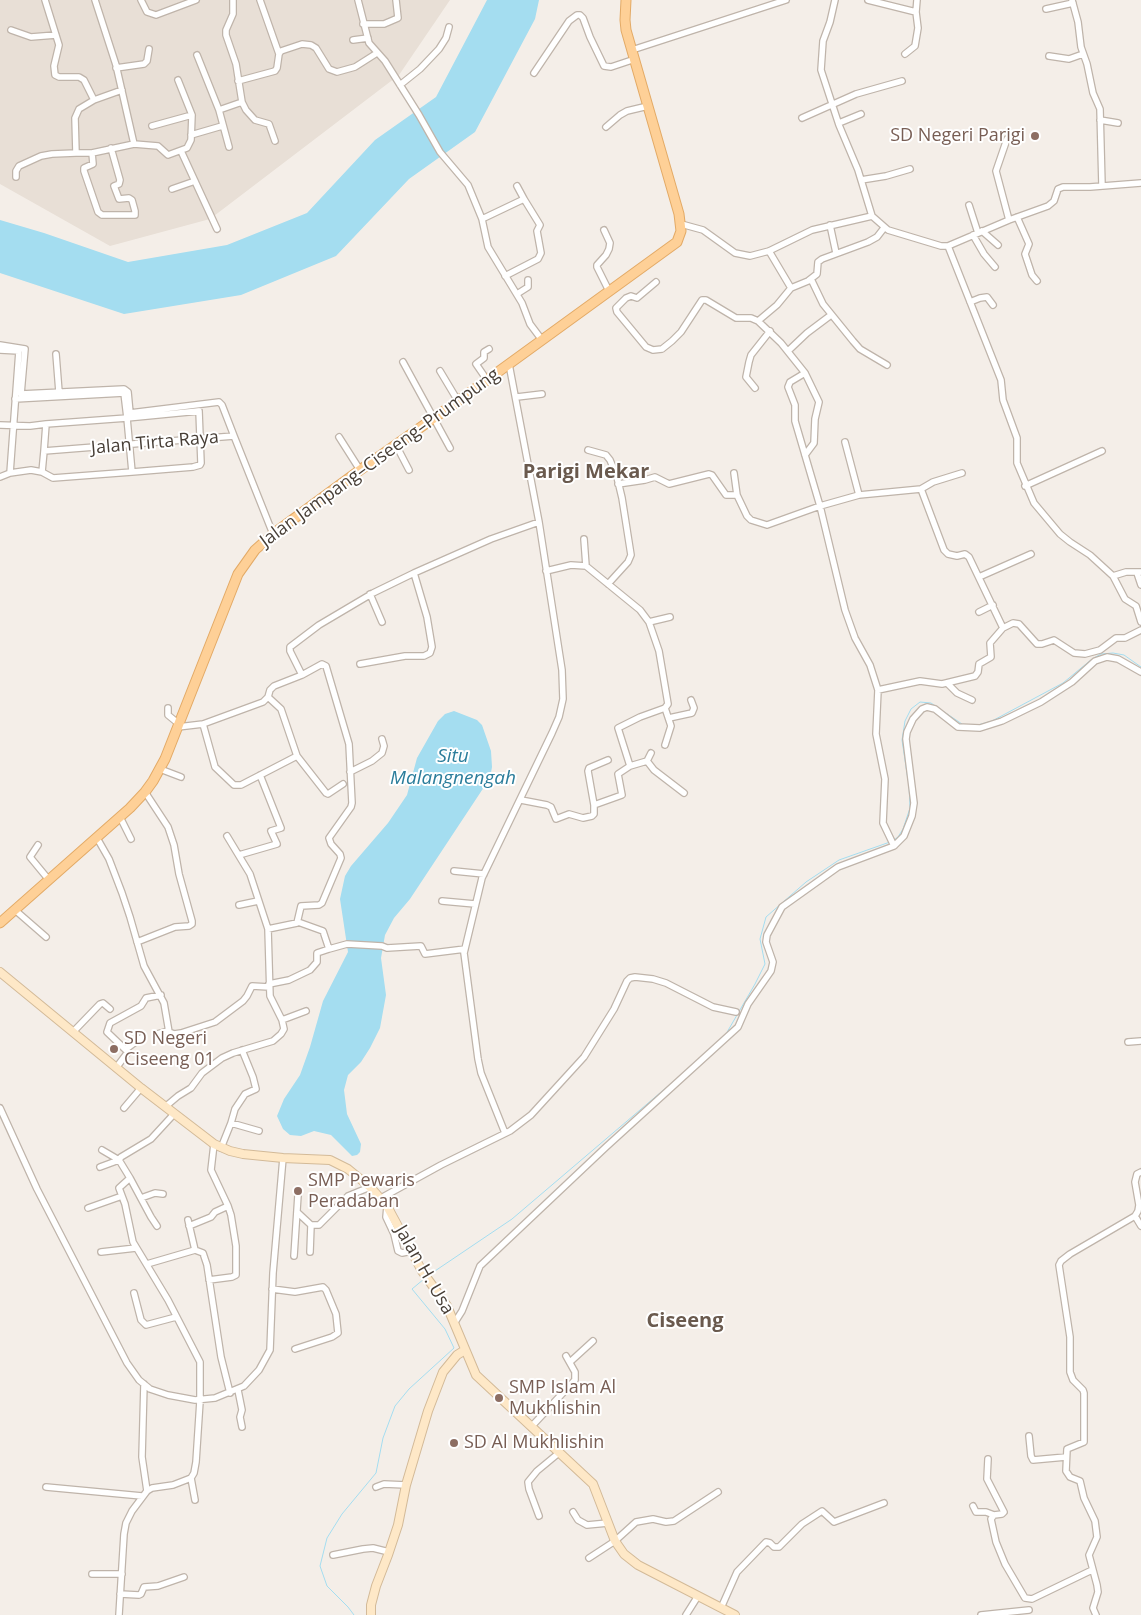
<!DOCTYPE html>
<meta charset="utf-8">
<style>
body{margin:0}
canvas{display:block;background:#f4eee8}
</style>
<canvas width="1141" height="1615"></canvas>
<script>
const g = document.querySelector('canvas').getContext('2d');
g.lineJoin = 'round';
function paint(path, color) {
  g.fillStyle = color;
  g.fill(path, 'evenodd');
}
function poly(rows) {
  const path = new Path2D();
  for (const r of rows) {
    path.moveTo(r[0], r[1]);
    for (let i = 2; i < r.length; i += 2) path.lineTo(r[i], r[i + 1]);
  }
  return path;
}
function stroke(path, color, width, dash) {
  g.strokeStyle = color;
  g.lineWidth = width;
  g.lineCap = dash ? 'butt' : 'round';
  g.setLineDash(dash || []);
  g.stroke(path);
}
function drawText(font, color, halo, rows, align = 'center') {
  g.font = font + ' "Open Sans",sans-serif';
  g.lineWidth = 4;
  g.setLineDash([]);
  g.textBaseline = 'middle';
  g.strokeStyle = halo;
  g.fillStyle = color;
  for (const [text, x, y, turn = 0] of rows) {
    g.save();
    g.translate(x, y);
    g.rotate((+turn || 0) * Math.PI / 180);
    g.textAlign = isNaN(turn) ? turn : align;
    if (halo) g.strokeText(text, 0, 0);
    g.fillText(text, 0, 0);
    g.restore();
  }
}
paint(poly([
 [0,0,450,0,399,75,210,219,110,246,0,184]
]), '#e8dfd6');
paint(poly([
 [487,0,539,0,535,19,475,132,409,179,336,256,241,295,124,314,0,273,0,220,44,233,128,262,227,245,307,213,375,140,436,97],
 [454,711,477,720,482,725,491,751,492,767,490,778,410,899,394,918,385,935,381,958,386,995,380,1028,370,1048,361,1062,348,1075,344,1090,347,1114,361,1144,360,1152,357,1155,352,1156,331,1135,314,1131,301,1136,290,1135,283,1129,277,1116,284,1099,300,1075,310,1047,323,1001,348,952,340,899,345,876,351,866,388,823,407,795,417,758,438,721,445,714]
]), '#a4ddf0');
stroke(poly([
 [978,725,992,721,1063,683,1092,659,1101,654,1113,653,1124,655,1141,667],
 [908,780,902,740,905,721,911,709,920,702,931,703,962,724],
 [894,840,898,837,903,829,910,808,909,784],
 [726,1034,755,984,765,964,760,939,766,917,806,882,839,860,890,842],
 [429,1275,512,1219,694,1064],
 [354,1615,348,1607,327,1586,320,1566,327,1538,342,1514,376,1473,383,1438,395,1406,409,1389,454,1348,445,1329,412,1289,424,1279]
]), '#a4ddf0', 1);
const street = poly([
 [45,0,59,45,54,66,55,75,59,77,79,77,84,80,94,100],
 [95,0,116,65,134,144],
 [141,0,147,12,156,15,196,0],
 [260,0,279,54],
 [358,0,369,43,385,61,419,115,440,152,468,185,482,219,488,247,522,303,530,324,542,340],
 [835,0,830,22,823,41,821,70,839,125,858,170,872,216],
 [868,0,916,12,917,0],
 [1072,0,1078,22,1081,47,1087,64,1093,93,1100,109,1102,186],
 [1046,9,1073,3],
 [363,24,384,24,398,18,396,0],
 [11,30,31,37,56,35],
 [353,40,368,38],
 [632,50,786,0],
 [905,54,915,46,918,28,916,12],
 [197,55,219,110,242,102,236,64,226,35,226,30,233,14,233,0],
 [1049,56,1069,59,1083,54],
 [116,68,144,64,147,61,149,49],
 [534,73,569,21,577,15,580,15,583,18,590,37,604,66,611,67,635,59],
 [238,81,275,71,277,68,279,54,281,51,302,44,311,45,316,48,329,69,337,72,355,67,377,53],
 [400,85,420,69,439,49,446,38,449,27],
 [242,102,246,110,255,120,269,124,275,141],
 [219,110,229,147],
 [802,118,856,94,902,81],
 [1100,120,1118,123],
 [839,123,861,114],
 [152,126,192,115],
 [606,127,620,115,627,111,648,106],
 [191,135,222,126],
 [1007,139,996,171,1009,220],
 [181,151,217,229],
 [76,153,92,153,134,144,158,146,168,155,187,148,191,140,192,115,178,80],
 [92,153,93,164,84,168,84,171,98,212,102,215,135,215,135,211,132,200,129,198,119,199,114,186,119,184,120,180,111,148],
 [16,177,16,171,19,166,41,156,52,154,76,153,75,118,79,109,94,100,122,90],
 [861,180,886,176,910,169],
 [172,189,195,181],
 [969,205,978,233],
 [1017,217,1029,244,1025,254,1032,275,1037,281],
 [482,219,524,199,517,186],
 [681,224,703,230,735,253,750,256,769,251,812,230,872,216,888,230,941,246,948,246,1009,220,1048,206,1054,201,1058,189,1063,187,1090,187,1141,183],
 [830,225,836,253],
 [604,230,610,243,609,249,606,255,597,265,597,267,609,291],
 [982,231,998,245],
 [973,235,984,254,995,267],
 [948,246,1001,380,1003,400,1017,438,1017,463,1034,503,1060,534,1070,542,1090,555,1113,576,1125,599,1136,606,1141,622],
 [769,251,791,288,777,305,758,321,781,343,805,373,790,382,788,387,795,405,795,421,820,506,845,610,855,638,870,665,878,690,876,734,885,779,883,823,894,846],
 [505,276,538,259,541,253,537,231,540,225,524,199],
 [811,279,823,304,853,341,860,349,887,365],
 [656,282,637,298,631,296,626,298,616,308,617,312,646,347,653,350,662,349,672,341,681,332,702,300,706,300,736,318,751,318,758,321],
 [791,288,808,281,817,274,818,262,822,259,868,242,877,237,884,228],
 [517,294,528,287,528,280],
 [970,302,980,298,987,297,993,305],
 [0,345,25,349,21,394,124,389,128,392,130,413,219,402,222,405,234,436],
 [0,350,19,351,10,473],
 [788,351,807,333,831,315],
 [56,354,59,392],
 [403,362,450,448],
 [440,371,458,401],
 [487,380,476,364,484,358,484,352,489,349],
 [755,388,746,377,749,362,751,355,770,331],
 [517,397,542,394],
 [46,424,127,418,132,472],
 [0,425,30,426,46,424,44,451,234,436,273,534],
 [339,437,360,470],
 [845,442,859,495],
 [396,445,409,470],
 [588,450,606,455,610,460,617,477,622,498,631,555,628,562,608,584],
 [805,455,814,443,815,419,819,402,805,373],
 [42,472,44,451],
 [734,473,737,495,747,516,751,520,767,525,820,506,859,495,921,489,944,550,948,554,957,556,965,554,969,557,1003,628,1013,623,1019,624,1037,644,1042,644,1054,640,1074,653,1085,654,1100,650,1116,638,1125,638,1141,630],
 [0,477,10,473,31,470,42,472,53,478,132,472,193,467,200,465,201,463,199,411,127,418,124,393,15,399],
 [618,484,645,480,655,477,669,484,709,474,712,475,726,495,737,495],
 [1025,486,1102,451],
 [921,489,933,482,962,473],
 [584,539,586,566],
 [546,571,571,565,586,566,640,610,649,622,659,651,668,704,665,708,640,717,618,728,630,766,647,761,651,753],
 [1137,573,1141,585],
 [1113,576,1126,572,1141,572],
 [979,577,1031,554],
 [370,594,382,622],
 [979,612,993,605],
 [649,622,670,617],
 [360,664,405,656,424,656,430,653,432,647,427,617,414,573],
 [947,683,957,693,972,700],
 [878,690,920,681,942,684,975,676,978,672,979,664,991,657,990,643,1003,628],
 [268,697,281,709,297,756,326,793,328,794,343,784],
 [168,708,168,715,179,724],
 [669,718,692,713,694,708,691,700],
 [203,724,215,767,234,785,241,785,297,756],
 [178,727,203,724,263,702,268,697,270,690,274,686,302,675,290,651,290,647,319,625,373,593,414,573,491,539,539,522],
 [665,745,671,726,665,708],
 [647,761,654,770,684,793],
 [160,769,181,777],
 [350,772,372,761,382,753,384,746,382,739],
 [521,800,547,805,551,807,556,819,569,814,583,818,592,816,594,814,594,805,588,771,589,768,608,760],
 [594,805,622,795,618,774,630,766],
 [120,817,131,839],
 [97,838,109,859,122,893,130,917,144,966,164,1003,169,1032,174,1034,181,1033,215,1022,243,1001,247,996,252,986,269,987],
 [38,845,30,857,49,880],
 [239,855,277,844,271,831,281,828,260,775],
 [454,871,484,874],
 [442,901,475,904],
 [239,905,258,901],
 [15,910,46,937],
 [298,922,323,931,329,949,347,944,382,946,387,948,421,946,425,954,465,949],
 [268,929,297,923,301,906,319,905,322,903,341,858,340,854,331,844,329,838,351,807,352,803,349,744,326,666,322,664,302,675],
 [137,942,175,927,189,926,192,924,192,921,179,874,174,845,168,827,145,792],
 [269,984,289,980,310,970,317,962,317,953,329,949],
 [282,1020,306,1011],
 [73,1032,100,1004,103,1003,110,1009],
 [157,1034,168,1031],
 [1128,1042,1141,1041],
 [126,1049,141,1038],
 [116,1068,128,1052,107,1032,110,1023,141,1006,146,998,161,995],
 [165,1107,178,1096,191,1088,202,1073,222,1058,233,1053,273,1041,281,1034,284,1029,282,1020,270,996,268,929,250,874,227,836],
 [0,1108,37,1189,127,1363,139,1380,150,1389,168,1395,195,1400,215,1398,244,1386,259,1370,270,1350,273,1273,283,1158],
 [124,1108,141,1088],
 [231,1123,235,1109,245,1094,256,1089,253,1077,242,1050],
 [505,1133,481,1073,478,1059,464,953,482,878,552,733,559,717,563,699,562,670,539,522,509,364],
 [221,1148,231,1123,259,1131],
 [102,1150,119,1160],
 [100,1167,119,1160],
 [130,1178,151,1217,157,1226],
 [141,1198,155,1193,163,1194],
 [381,1198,441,1165,510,1131,531,1115,584,1057,614,1009,627,981,630,978,635,977,653,979,666,983,713,1007,736,1012],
 [387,1206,386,1217,394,1234,398,1251,402,1253,412,1251],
 [88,1208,122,1196],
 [297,1212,311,1225,319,1225,348,1196,370,1187],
 [1135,1216,1141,1226],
 [188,1220,195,1250,203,1253,207,1265,221,1357,230,1393],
 [189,1226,211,1217,215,1212,228,1206],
 [101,1252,136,1248],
 [310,1252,311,1225],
 [294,1256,298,1195],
 [147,1264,195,1250],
 [209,1280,232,1277,236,1275,236,1246,231,1215,228,1206,211,1170,214,1144],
 [272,1289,295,1292,323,1287,326,1290,336,1314,338,1333,332,1337,295,1349],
 [134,1293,141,1320,146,1325,176,1317],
 [455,1322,462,1311,480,1266,606,1147,738,1027,748,1004,771,971,773,962,766,942,767,935,782,907,838,867,894,846,904,836,912,816,914,803,906,739,907,732,913,719,922,709,927,707,935,709,958,727,980,728,1002,721,1041,702,1072,682,1095,661,1107,657,1118,659,1141,672],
 [570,1362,593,1341],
 [144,1384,142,1457,147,1491],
 [238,1390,242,1410,240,1417,242,1427],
 [531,1427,575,1380,575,1372,566,1356],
 [1029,1436,1031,1456,1033,1460,1066,1457],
 [988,1459,987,1479,1004,1512,1002,1514,994,1515,991,1519,996,1542,1005,1564,1025,1598,1032,1599,1092,1570],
 [191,1478,195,1500],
 [46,1487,142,1496],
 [376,1487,384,1484,406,1485],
 [973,1506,976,1512,986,1512,994,1515],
 [573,1512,578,1520,587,1525,608,1523],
 [539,1516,529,1489,528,1482,537,1471,560,1452],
 [333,1555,363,1549,373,1548,389,1552],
 [589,1558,615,1541,636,1522,653,1519,666,1522,674,1521,718,1492],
 [92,1574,122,1574],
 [120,1594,139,1595,141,1594,144,1587,158,1586,184,1577],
 [721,1608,737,1572,766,1542,770,1543,774,1547,779,1547,802,1524,822,1511,834,1522,884,1503],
 [119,1615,124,1534,126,1523,132,1511,147,1491,152,1488,173,1485,191,1478,194,1473,196,1462,200,1401,200,1362,168,1300,133,1242,125,1204,119,1188,130,1178,119,1160,121,1157,151,1139,174,1114],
 [686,1615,698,1596],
 [981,1615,1029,1610],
 [1096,1615,1093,1608,1098,1592,1097,1585,1089,1555,1097,1537,1095,1521,1084,1498,1080,1481,1070,1477,1066,1471,1067,1449,1084,1442,1084,1393,1083,1390,1073,1380,1070,1372,1070,1337,1059,1265,1061,1261,1070,1254,1135,1216,1138,1211,1139,1205,1135,1182,1137,1174,1141,1172]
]);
const secondary = poly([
 [0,972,141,1088,214,1144,230,1151,243,1154,283,1158,330,1160,348,1169,370,1187,387,1206,422,1271,447,1306,476,1375,593,1484,615,1541,624,1554,638,1565,735,1615],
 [371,1615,371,1605,376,1586,388,1555,398,1525,406,1485,428,1411,443,1372,457,1355,465,1350]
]);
const primary = poly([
 [0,923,130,808,145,792,153,781,165,759,238,574,255,550,273,534,360,470,458,401,677,242,681,231,679,214,626,30,625,20,626,0]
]);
stroke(street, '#bfb4aa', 8);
stroke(secondary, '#d3ba98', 10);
stroke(primary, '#e3aa66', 11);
stroke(street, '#fff', 5.5);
stroke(secondary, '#fee8c7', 8);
stroke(primary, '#fed097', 9);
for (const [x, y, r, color] of [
 [1035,136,5,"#8d6e63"],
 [114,1049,5,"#8d6e63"],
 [298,1191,5,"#8d6e63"],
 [499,1398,5,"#8d6e63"],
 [454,1443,5,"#8d6e63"]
]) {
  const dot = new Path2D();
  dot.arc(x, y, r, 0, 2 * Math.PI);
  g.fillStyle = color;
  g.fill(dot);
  stroke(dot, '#fff', 2);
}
drawText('18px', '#785e54', '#fff', [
 ["SD Negeri Parigi",1025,136,"right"],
 ["SD Negeri",124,1039],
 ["Ciseeng 01",124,1060],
 ["SMP Pewaris",308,1181],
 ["Peradaban",308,1202],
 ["SMP Islam Al",509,1388],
 ["Mukhlishin",509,1409],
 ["SD Al Mukhlishin",464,1443]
], 'left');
drawText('18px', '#473e36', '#fff', [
 ["Jalan Tirta Raya",155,443,-5],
 ["Jalan Jampang–Ciseeng–Prumpung",380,458,-36],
 ["Jalan H. Usa",424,1270,60]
]);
drawText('italic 19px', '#2b7d9b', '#fff', [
 ["Situ",453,757],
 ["Malangnengah",453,779]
]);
drawText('bold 20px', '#6a5a4e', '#fff', [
 ["Parigi Mekar",586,472],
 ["Ciseeng",685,1321]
]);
</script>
